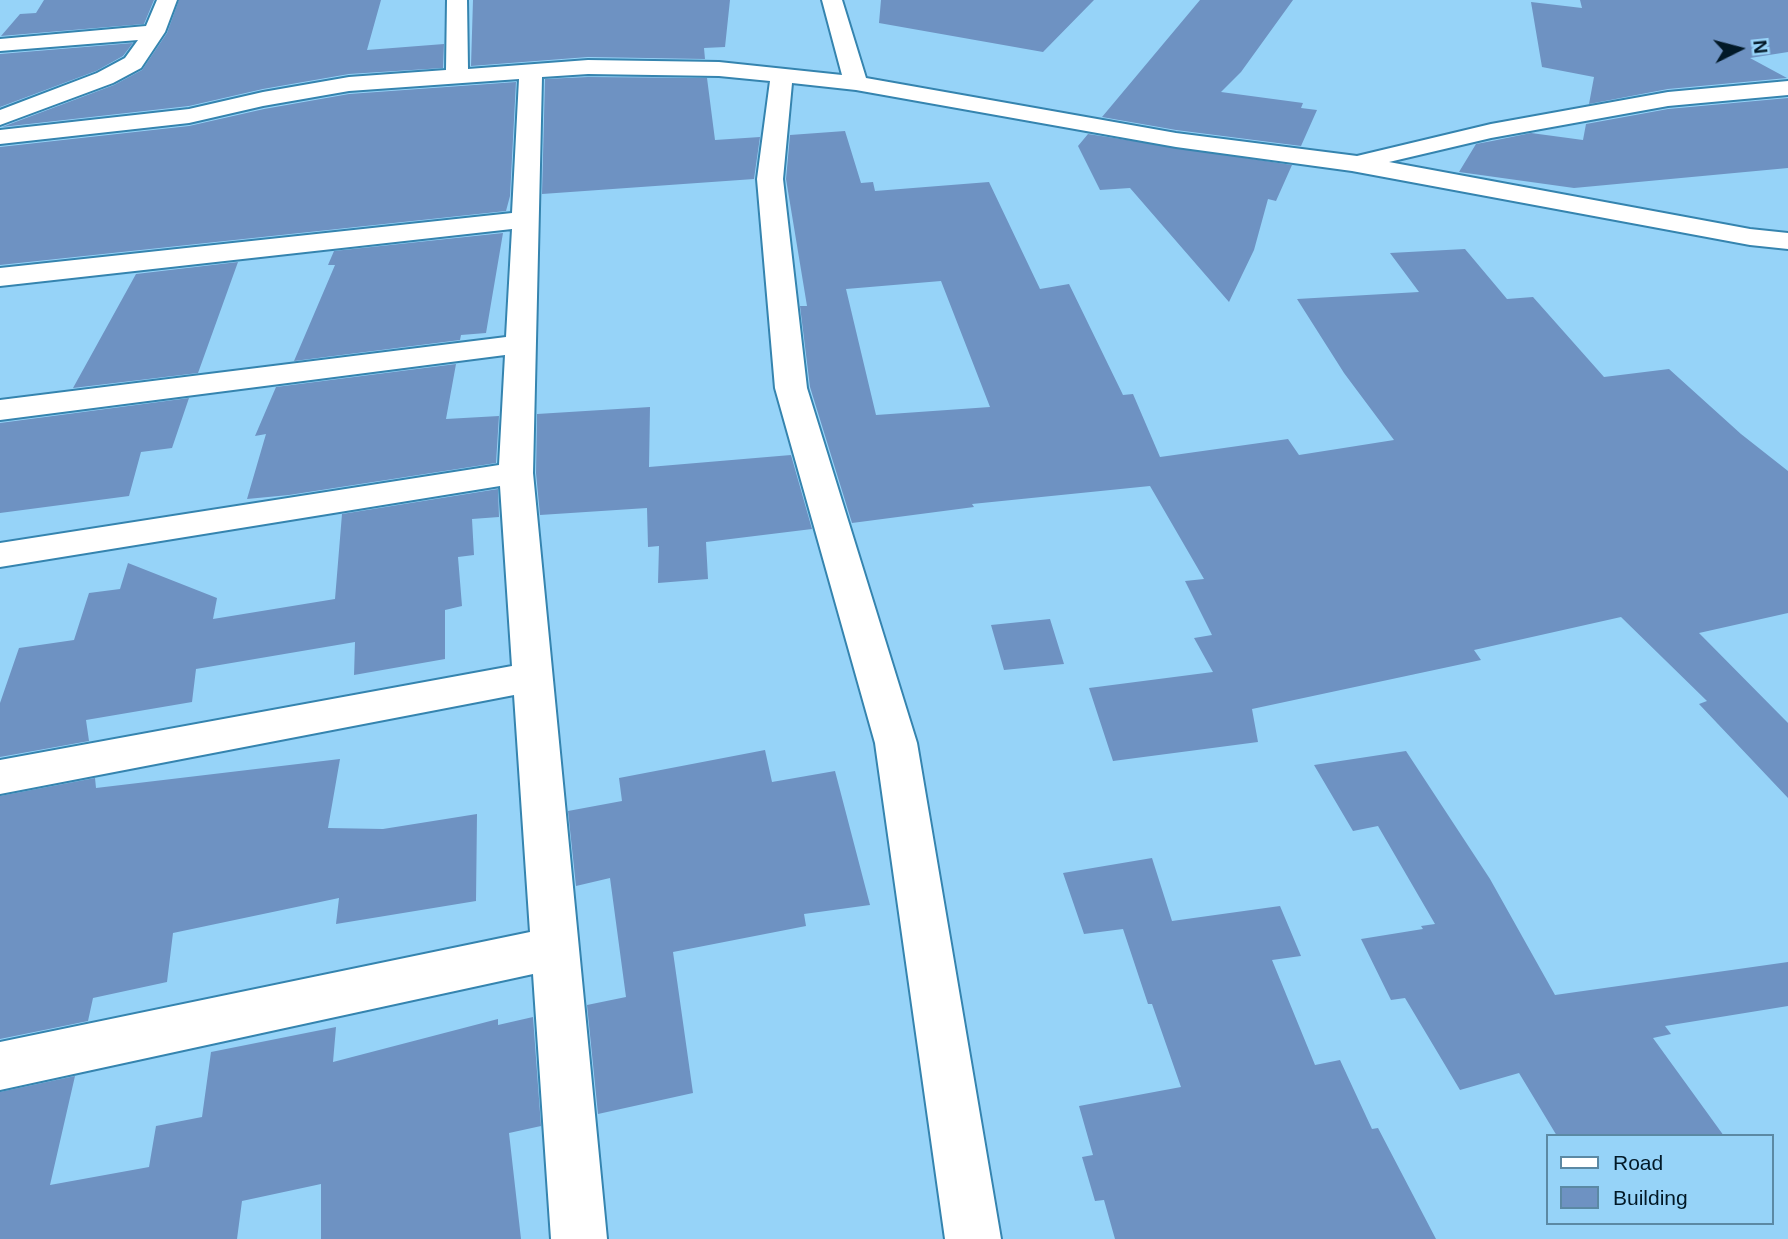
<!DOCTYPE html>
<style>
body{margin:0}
#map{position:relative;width:1788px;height:1239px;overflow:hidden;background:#96d3f8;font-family:Arial,sans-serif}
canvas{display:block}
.legend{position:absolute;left:1546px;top:1134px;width:228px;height:91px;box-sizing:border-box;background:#96d3f8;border:2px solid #5b89a4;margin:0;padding:9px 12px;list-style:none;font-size:21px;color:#021927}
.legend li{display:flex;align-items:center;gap:14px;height:35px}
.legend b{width:35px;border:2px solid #5b89a4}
.north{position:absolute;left:1704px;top:14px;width:70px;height:70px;-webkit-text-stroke:5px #96d3f8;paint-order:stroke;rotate:84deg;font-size:19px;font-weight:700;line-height:28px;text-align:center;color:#021927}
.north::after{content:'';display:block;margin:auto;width:24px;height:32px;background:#021927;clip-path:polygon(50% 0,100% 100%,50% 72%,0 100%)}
</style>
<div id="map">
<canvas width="1788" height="1239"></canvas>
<ul class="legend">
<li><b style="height:9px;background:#fff"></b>Road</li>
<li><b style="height:19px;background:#6e92c2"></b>Building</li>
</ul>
<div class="north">N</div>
</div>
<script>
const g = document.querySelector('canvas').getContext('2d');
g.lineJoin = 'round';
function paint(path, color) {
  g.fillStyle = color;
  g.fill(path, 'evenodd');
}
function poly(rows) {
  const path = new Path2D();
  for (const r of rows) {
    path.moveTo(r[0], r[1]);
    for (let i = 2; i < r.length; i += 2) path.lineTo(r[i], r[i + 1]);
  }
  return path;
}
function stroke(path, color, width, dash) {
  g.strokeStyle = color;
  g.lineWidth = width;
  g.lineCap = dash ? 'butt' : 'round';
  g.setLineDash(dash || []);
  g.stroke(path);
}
paint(poly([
 [44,0,154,0,144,24,1,36,20,14,36,13],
 [179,0,381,0,367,50,444,44,443,68,349,74,263,89,189,106,2,127,114,85,142,70,167,33],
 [473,0,730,0,725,47,704,48,705,59,588,57,471,66],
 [881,0,1094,0,1043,52,879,23],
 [1200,0,1293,0,1241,72,1221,92,1303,103,1301,108,1317,110,1301,146,1176,130,1102,117],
 [1580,0,1788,0,1788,52,1750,58,1787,78,1668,89,1589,104,1594,77,1542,67,1531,2,1582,8],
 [133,43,123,56,96,71,0,107,0,54],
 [588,77,707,78,715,140,760,137,754,179,542,194,545,79],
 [516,82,510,196,506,211,0,265,0,147,189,126,264,109,349,94],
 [1788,98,1788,168,1574,188,1459,172,1476,144,1492,141,1531,133,1583,140,1586,124,1668,109],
 [845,131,861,183,873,182,875,191,989,182,1040,289,1069,284,1123,395,1133,394,1160,457,1288,439,1299,455,1394,440,1344,373,1297,299,1419,292,1390,253,1465,249,1507,299,1533,297,1604,377,1669,369,1741,434,1788,471,1788,613,1699,633,1788,723,1788,798,1699,704,1707,701,1621,617,1474,650,1481,660,1252,709,1258,742,1113,761,1089,688,1213,672,1194,638,1212,635,1185,581,1204,579,1150,486,972,504,974,507,852,523,810,387,800,306,807,306,786,179,790,135],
 [941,281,990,407,876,415,846,289],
 [1088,134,1292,165,1276,201,1268,199,1254,250,1229,302,1130,188,1100,190,1078,146],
 [503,233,486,333,461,335,460,340,294,361,335,265,328,265,334,251],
 [238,262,198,373,73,388,136,274],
 [456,364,446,419,499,416,496,463,289,495,247,499,266,434,255,436,276,387],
 [189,398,172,448,141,452,129,496,0,513,0,423],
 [650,407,649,467,791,455,812,529,706,542,708,579,658,583,659,546,648,547,647,508,540,515,536,473,537,414],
 [498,489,499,517,472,519,474,555,458,557,462,606,445,610,445,659,354,675,355,642,196,669,192,702,86,720,89,741,0,757,0,703,19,648,74,640,89,593,120,589,128,563,217,598,213,619,335,599,342,514],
 [1050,619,1064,664,1004,670,991,625],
 [765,750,772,782,835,771,870,905,804,914,806,926,673,952,693,1093,598,1114,587,1005,626,997,610,878,576,886,568,811,622,801,619,778],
 [1406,751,1490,879,1555,995,1788,962,1788,1006,1665,1026,1671,1034,1653,1038,1724,1136,1557,1136,1519,1073,1460,1090,1405,998,1391,1000,1361,939,1423,929,1421,926,1435,924,1378,826,1353,831,1314,765],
 [340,759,328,828,383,829,477,814,476,901,336,924,339,898,173,933,167,982,93,998,88,1021,0,1039,0,796,95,778,96,788],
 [1152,858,1172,921,1280,906,1301,956,1272,960,1315,1065,1340,1060,1372,1129,1378,1128,1436,1239,1115,1239,1104,1200,1095,1201,1082,1157,1093,1155,1079,1106,1181,1087,1152,1004,1148,1004,1123,929,1084,934,1063,873],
 [533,1017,541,1126,509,1133,521,1239,321,1239,321,1184,242,1201,237,1239,0,1239,0,1092,75,1076,50,1185,149,1167,156,1126,202,1117,211,1052,336,1027,333,1062,498,1019,498,1025]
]), '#6e92c2');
const minor = poly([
 [157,0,177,0,165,32,141,68,113,83,0,125,0,110,97,73,125,58,138,40,0,51,0,39,146,26,157,0],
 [447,0,467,0,468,69,588,60,719,62,842,75,822,0,842,0,866,78,1176,133,1357,156,1491,124,1668,92,1788,81,1788,95,1668,106,1491,138,1389,162,1750,229,1788,233,1788,249,1750,245,1352,171,1176,147,856,90,792,83,783,179,807,388,917,743,1001,1239,945,1239,875,743,775,388,757,179,770,81,719,76,588,74,542,77,533,473,607,1239,551,1239,533,974,0,1090,0,1042,530,932,514,695,0,794,0,760,512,666,500,486,0,567,0,543,499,465,505,355,0,420,0,400,506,337,512,229,0,286,0,268,512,213,519,79,349,91,263,106,189,123,0,144,0,130,189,109,263,92,349,77,446,70,447,0]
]);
stroke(minor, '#3584af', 4);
paint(minor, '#fff');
</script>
